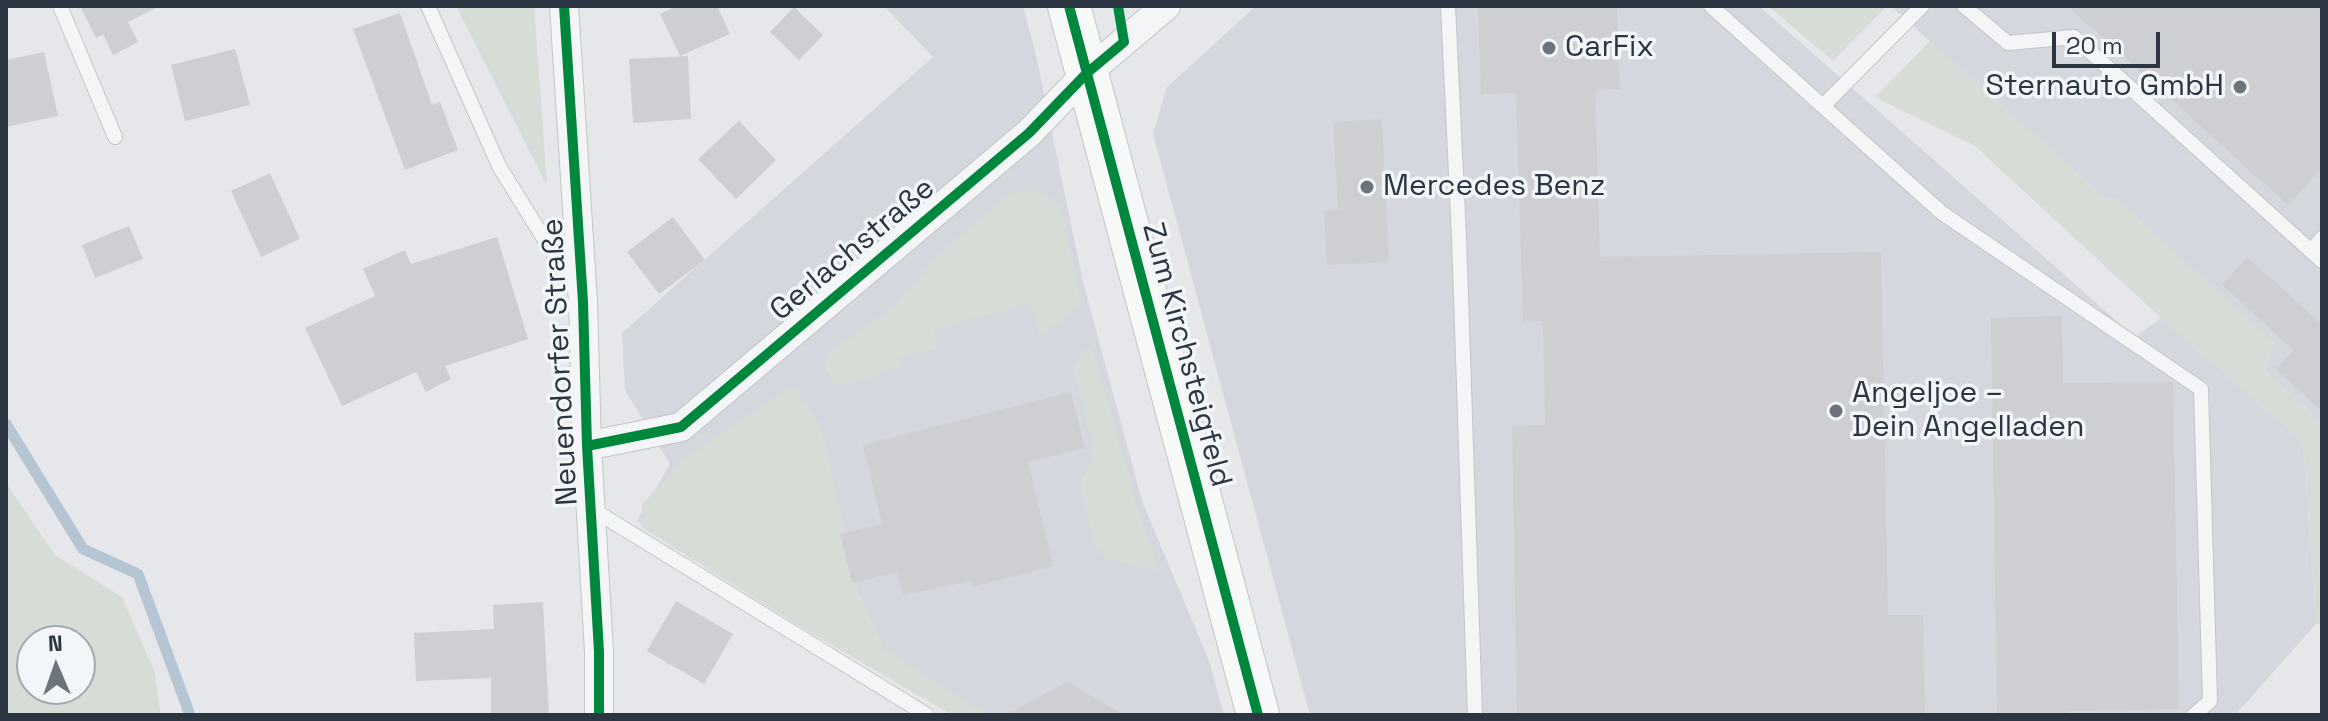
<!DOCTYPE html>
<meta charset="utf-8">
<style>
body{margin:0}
#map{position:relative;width:2328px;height:721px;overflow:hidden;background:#e5e7ea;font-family:"Space Grotesk",sans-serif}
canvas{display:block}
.frame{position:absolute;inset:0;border:8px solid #2c3643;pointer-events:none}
.north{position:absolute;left:16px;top:625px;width:80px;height:80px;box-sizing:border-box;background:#f3f6f8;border:2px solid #a3a9b0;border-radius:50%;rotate:358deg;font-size:22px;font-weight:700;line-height:32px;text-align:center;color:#2c3643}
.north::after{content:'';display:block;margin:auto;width:28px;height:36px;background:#6d747d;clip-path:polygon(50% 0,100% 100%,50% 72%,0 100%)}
.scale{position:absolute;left:2052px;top:32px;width:108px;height:36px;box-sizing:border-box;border:4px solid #2c3643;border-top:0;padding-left:10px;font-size:24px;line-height:28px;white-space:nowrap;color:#2c3643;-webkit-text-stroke:6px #f3f6f8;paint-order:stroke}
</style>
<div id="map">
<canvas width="2328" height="721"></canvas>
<div class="frame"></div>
<div class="north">N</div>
<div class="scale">20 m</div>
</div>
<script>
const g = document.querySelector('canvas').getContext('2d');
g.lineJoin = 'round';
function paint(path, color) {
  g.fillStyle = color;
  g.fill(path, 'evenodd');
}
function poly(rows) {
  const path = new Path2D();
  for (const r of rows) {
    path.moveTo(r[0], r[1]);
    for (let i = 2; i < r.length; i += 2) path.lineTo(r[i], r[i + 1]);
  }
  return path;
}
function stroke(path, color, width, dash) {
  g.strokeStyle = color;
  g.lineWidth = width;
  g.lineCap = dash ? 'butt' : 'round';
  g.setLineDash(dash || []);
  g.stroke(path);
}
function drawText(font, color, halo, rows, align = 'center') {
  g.font = font + ' "Space Grotesk",sans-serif';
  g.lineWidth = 7;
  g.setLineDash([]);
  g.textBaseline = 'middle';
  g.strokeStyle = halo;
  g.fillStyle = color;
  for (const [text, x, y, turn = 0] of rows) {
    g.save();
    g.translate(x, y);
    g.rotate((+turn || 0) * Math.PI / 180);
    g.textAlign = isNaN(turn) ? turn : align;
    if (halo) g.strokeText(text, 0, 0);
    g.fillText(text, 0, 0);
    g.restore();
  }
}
paint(poly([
 [884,6,1023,6,1035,51,1083,282,1142,501,1209,661,1224,715,961,715,637,521,670,464,625,390,622,333,933,57],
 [1256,6,1759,6,2135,337,2161,318,2303,442,2316,624,2235,715,1310,715,1153,134,1167,87],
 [1891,6,2322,6,2322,424,2266,372,2273,343,2115,198,2105,199]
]), '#d4d7dd');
paint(poly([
 [456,6,534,6,547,186],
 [1768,6,1887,6,1833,61],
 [1930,41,2105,199,2115,198,2274,343,2266,372,2322,424,2322,624,2316,624,2303,442,2161,318,1975,146,1875,97],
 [1041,190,1061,207,1081,301,1062,321,1040,335,1030,303,934,330,937,348,900,358,902,366,852,382,834,383,824,366,828,353,892,308,939,254,1013,191],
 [1092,346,1136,503,1159,570,1105,559,1093,541,1080,484,1090,463,1093,445,1073,370,1080,354],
 [793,385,821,426,858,591,884,649,987,715,952,715,794,623,641,527,642,504,684,459],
 [6,483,55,555,122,597,154,670,161,715,6,715],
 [80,641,80,689,32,689,32,641]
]), '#d6ddd6');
stroke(poly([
 [6,424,83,549,138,574,190,715]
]), '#b5c5d3', 11);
paint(poly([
 [80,6,160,6,128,22,138,42,113,55,103,34,96,38],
 [677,6,717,6,730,34,680,56,660,14],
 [1478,6,1617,6,1620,89,1595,90,1600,257,1881,252,1888,615,1923,615,1925,715,1517,715,1512,426,1545,425,1543,321,1523,322,1516,93,1481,94],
 [2068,6,2322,6,2322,168,2288,205],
 [794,7,823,35,799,60,770,32],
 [400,13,432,105,440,102,458,150,405,170,353,29],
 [235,49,250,105,185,121,171,65],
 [44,52,58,116,6,127,6,60],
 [688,56,691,119,633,123,629,59],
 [1382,119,1389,262,1327,265,1324,211,1338,210,1333,122],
 [739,121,776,160,736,199,698,159],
 [270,173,300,239,261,257,231,191],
 [673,217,705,260,659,294,627,252],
 [129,226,143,259,95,278,82,245],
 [497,237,528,339,445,366,451,379,426,392,416,372,342,406,305,328,375,296,363,269,405,250,411,264],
 [2247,257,2319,322,2322,318,2322,411,2276,369,2294,350,2222,285],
 [2062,316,2063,383,2173,382,2179,709,2069,711,2069,715,1997,715,1991,318],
 [1071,392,1085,448,1028,462,1053,566,972,587,971,581,903,595,897,572,852,583,840,534,882,524,863,445],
 [676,601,733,634,704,684,647,651],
 [543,602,549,715,491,715,491,678,416,681,414,633,494,629,493,605],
 [1067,682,1124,715,1006,715]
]), '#cdcfd2');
const lane = poly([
 [60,6,115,137],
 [428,6,499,166,577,292],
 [1448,6,1459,237,1475,715],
 [1711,6,1942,213,2201,389,2210,701,2194,715],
 [1964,6,2008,43,2074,37,2322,261],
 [1823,106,1922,6],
 [2311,251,2322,238],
 [592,509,927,715]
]);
const street = poly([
 [564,6,583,302,587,446,599,652,599,715],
 [587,446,681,427,1029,133,1087,73,1166,6]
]);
const secondary = poly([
 [1069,6,1258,715]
]);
stroke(lane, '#c3c5c8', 16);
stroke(street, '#c3c5c8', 30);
stroke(secondary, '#c3c5c8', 44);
stroke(lane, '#f4f5f6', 14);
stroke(street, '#f4f5f6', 28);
stroke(secondary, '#f7f8f8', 42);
stroke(poly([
 [564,6,583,302,587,446,599,652,599,715],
 [1069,6,1258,715],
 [587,446,681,427,1029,133,1087,73,1124,42,1118,6]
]), '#00873e', 10);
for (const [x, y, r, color] of [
 [1549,48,8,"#6d747d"],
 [2240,87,8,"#6d747d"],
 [1367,187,8,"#6d747d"],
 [1836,411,8,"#6d747d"]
]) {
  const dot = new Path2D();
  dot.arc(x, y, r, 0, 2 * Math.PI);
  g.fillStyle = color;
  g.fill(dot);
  stroke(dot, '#f3f6f8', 3);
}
drawText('30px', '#2c3643', '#f3f6f8', [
 ["CarFix",1565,48],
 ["Sternauto GmbH",2224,87,"right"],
 ["Mercedes Benz",1383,187],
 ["Angeljoe –",1852,394],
 ["Dein Angelladen",1852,428]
], 'left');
drawText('30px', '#2c3643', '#f3f6f8', [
 ["Gerlachstraße",853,250,-40],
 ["Zum Kirchsteigfeld",1186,355,75],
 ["Neuendorfer Straße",561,362,-93]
]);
</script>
